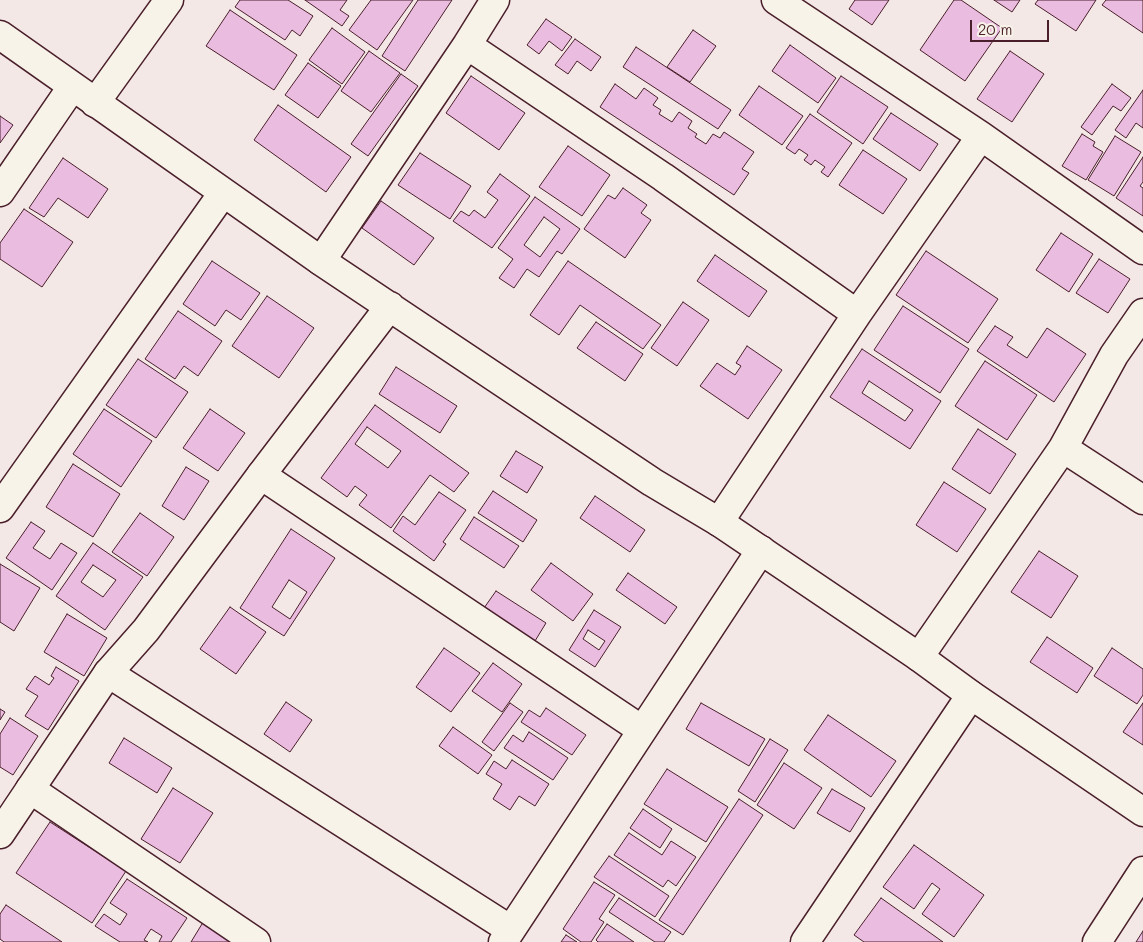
<!DOCTYPE html>
<style>
body{margin:0}
#map{position:relative;width:1143px;height:942px;overflow:hidden;background:#f4e8e6;font-family:Mali,sans-serif}
canvas{display:block}
.scale{position:absolute;left:970px;top:20px;width:79px;height:22px;box-sizing:border-box;border:2px solid #4a1f2b;border-top:0;padding-left:6px;font-size:15px;line-height:18px;white-space:nowrap;color:#4a1f2b;-webkit-text-stroke:4px #f7f3e8;paint-order:stroke}
</style>
<div id="map">
<canvas width="1143" height="942"></canvas>
<div class="scale">20 m</div>
</div>
<script>
const g = document.querySelector('canvas').getContext('2d');
g.lineJoin = 'round';
function paint(path, color) {
  g.fillStyle = color;
  g.fill(path, 'evenodd');
}
function poly(rows) {
  const path = new Path2D();
  for (const r of rows) {
    path.moveTo(r[0], r[1]);
    for (let i = 2; i < r.length; i += 2) path.lineTo(r[i], r[i + 1]);
  }
  return path;
}
function stroke(path, color, width, dash) {
  g.strokeStyle = color;
  g.lineWidth = width;
  g.lineCap = dash ? 'butt' : 'round';
  g.setLineDash(dash || []);
  g.stroke(path);
}
const building = poly([
 [240,0,288,0,313,16,300,36,292,30,285,40,235,7,240,0],
 [305,0,347,0,340,10,349,16,342,26,305,0],
 [371,0,413,0,377,50,349,30,371,0],
 [418,0,452,0,405,71,382,56,418,0],
 [855,0,889,0,872,25,849,9,855,0],
 [954,0,961,0,1002,28,965,81,920,50,954,0],
 [994,0,1020,0,1012,12,994,0],
 [1038,0,1096,0,1076,31,1035,4,1038,0],
 [1106,0,1143,0,1143,33,1102,5,1106,0],
 [230,10,297,55,274,90,206,46,230,10],
 [546,19,572,37,562,51,549,41,539,54,527,45,546,19],
 [332,28,365,52,342,84,309,60,332,28],
 [693,30,716,46,690,82,667,67,693,30],
 [575,39,601,57,591,71,577,61,568,74,555,65,575,39],
 [790,45,836,78,818,103,772,71,790,45],
 [636,47,731,110,718,129,623,67,636,47],
 [369,51,400,73,371,112,341,91,369,51],
 [1010,51,1044,74,1012,122,977,99,1010,51],
 [308,63,341,86,318,118,285,95,308,63],
 [401,74,418,86,368,156,351,144,401,74],
 [471,76,525,113,499,150,446,113,471,76],
 [841,76,888,107,863,144,817,112,841,76],
 [615,84,636,99,644,88,658,98,653,105,661,110,659,114,672,122,679,112,692,121,688,128,697,134,695,137,706,144,713,134,720,138,724,132,754,152,742,169,749,173,734,195,600,107,615,84],
 [1112,84,1131,98,1121,111,1113,106,1092,135,1081,127,1112,84],
 [759,86,803,116,782,145,739,115,759,86],
 [1143,90,1143,128,1136,123,1126,138,1115,130,1143,90],
 [278,105,351,157,326,192,254,140,278,105],
 [891,113,938,144,920,171,873,139,891,113],
 [810,114,852,143,828,177,821,172,825,167,815,160,811,165,804,160,808,155,799,149,795,154,786,148,810,114],
 [0,116,13,125,0,143,0,116],
 [1082,134,1095,142,1093,146,1103,152,1086,180,1062,166,1082,134],
 [1115,136,1141,152,1114,196,1088,180,1115,136],
 [568,146,610,175,582,216,539,187,568,146],
 [863,150,907,179,883,214,839,185,863,150],
 [420,153,471,186,450,219,398,185,420,153],
 [1143,157,1143,182,1140,186,1143,188,1143,216,1116,198,1143,157],
 [63,158,108,189,88,218,58,198,44,217,29,208,63,158],
 [500,174,530,196,492,248,453,221,461,211,469,216,474,210,485,218,498,200,487,192,500,174],
 [623,188,647,205,641,213,651,220,625,258,584,229,608,195,615,199,623,188],
 [535,197,580,229,562,254,557,251,539,277,527,269,514,288,499,278,513,259,498,248,535,197],
 [544,217,560,229,540,257,524,245,544,217],
 [381,201,434,238,414,265,362,228,381,201],
 [24,209,73,242,42,287,0,259,0,243,24,209],
 [1061,233,1093,254,1069,292,1036,270,1061,233],
 [926,251,998,299,968,343,896,295,926,251],
 [715,255,767,291,749,317,697,281,715,255],
 [1099,259,1130,279,1108,313,1076,293,1099,259],
 [212,261,260,293,241,320,226,310,215,326,183,304,212,261],
 [568,261,661,325,643,349,580,305,559,335,530,315,568,261],
 [267,296,314,328,279,378,232,346,267,296],
 [683,302,709,320,677,366,651,348,683,302],
 [903,306,969,349,940,393,874,350,903,306],
 [178,311,222,341,198,376,184,366,175,379,145,359,178,311],
 [596,322,643,354,625,381,577,348,596,322],
 [995,326,1013,337,1007,345,1027,358,1047,328,1086,354,1054,402,977,351,995,326],
 [747,346,782,370,748,419,700,386,717,363,735,375,741,366,736,363,747,346],
 [862,349,941,401,910,449,830,397,862,349],
 [869,381,913,410,905,421,862,393,869,381],
 [138,359,188,392,156,438,106,405,138,359],
 [985,361,1037,395,1007,440,955,406,985,361],
 [396,367,457,406,440,433,379,394,396,367],
 [375,405,469,473,454,492,430,475,391,528,359,505,367,495,355,486,347,497,321,478,375,405],
 [367,427,401,451,388,468,355,444,367,427],
 [104,409,152,441,121,487,73,454,104,409],
 [210,409,245,433,218,471,183,448,210,409],
 [978,429,1016,454,990,494,952,469,978,429],
 [516,451,543,467,527,493,500,476,516,451],
 [73,464,120,494,93,537,46,507,73,464],
 [186,467,209,481,184,520,162,506,186,467],
 [944,482,986,509,957,552,916,525,944,482],
 [493,491,537,520,523,542,478,513,493,491],
 [439,492,466,510,443,542,446,544,434,561,393,531,403,516,415,525,439,492],
 [595,496,645,530,630,552,580,518,595,496],
 [140,513,174,537,147,576,112,552,140,513],
 [474,517,519,546,504,568,460,539,474,517],
 [31,522,45,531,33,548,50,559,61,543,77,553,52,590,6,558,31,522],
 [291,529,335,558,284,636,240,608,291,529],
 [289,580,307,592,290,619,272,607,289,580],
 [93,543,143,577,105,630,56,596,93,543],
 [93,565,116,580,103,597,81,582,93,565],
 [1039,551,1078,576,1051,618,1011,592,1039,551],
 [551,563,593,594,573,621,531,590,551,563],
 [0,564,40,588,14,631,0,622,0,564],
 [628,573,677,607,665,624,616,590,628,573],
 [496,591,546,623,535,641,484,608,496,591],
 [230,607,266,632,236,674,200,649,230,607],
 [594,610,621,627,595,667,569,650,594,610],
 [588,630,605,641,599,650,583,639,588,630],
 [67,614,107,638,84,676,44,652,67,614],
 [1047,637,1093,668,1077,693,1030,662,1047,637],
 [444,648,480,673,451,712,416,687,444,648],
 [1112,648,1143,669,1143,695,1137,704,1094,676,1112,648],
 [493,663,522,684,502,712,472,691,493,663],
 [56,667,79,681,48,730,25,716,38,696,26,689,35,676,49,685,54,678,51,676,56,667],
 [286,702,312,720,290,752,264,734,286,702],
 [510,703,523,712,494,751,482,742,510,703],
 [701,703,765,739,749,766,686,729,701,703],
 [1143,703,1143,745,1123,732,1143,703],
 [546,708,586,735,572,755,521,722,529,710,540,717,546,708],
 [0,709,5,712,0,720,0,709],
 [828,715,896,761,871,797,804,750,828,715],
 [10,718,38,736,13,775,0,767,0,734,10,718],
 [453,727,492,755,478,774,439,746,453,727],
 [529,732,568,758,553,780,504,748,513,735,523,742,529,732],
 [124,738,172,768,157,793,109,763,124,738],
 [770,739,788,750,755,802,738,791,770,739],
 [512,760,549,784,535,806,519,796,510,810,493,799,502,784,486,774,494,761,506,769,512,760],
 [784,763,822,788,794,829,757,805,784,763],
 [667,769,728,807,706,842,644,804,667,769],
 [173,788,213,813,180,863,141,839,173,788],
 [832,789,865,808,850,832,817,813,832,789],
 [739,799,763,815,683,935,659,920,739,799],
 [643,809,672,829,660,848,630,828,643,809],
 [50,822,126,871,92,923,16,873,50,822],
 [629,833,662,855,671,841,696,857,676,886,668,880,663,887,614,855,629,833],
 [914,845,984,895,954,937,922,914,940,889,932,883,914,909,883,887,914,845],
 [609,856,669,896,655,917,594,877,609,856],
 [127,879,187,918,171,942,159,942,162,936,151,929,144,940,148,942,120,942,95,926,104,914,120,925,127,914,110,903,127,879],
 [594,882,615,895,599,919,604,922,591,942,581,942,563,929,594,882],
 [619,898,671,932,664,942,655,942,609,912,619,898],
 [881,898,943,942,864,942,854,935,881,898],
 [6,905,62,942,4,942,0,939,0,914,6,905],
 [205,919,233,937,229,942,191,942,205,919],
 [607,924,634,942,598,942,596,940,607,924],
 [1143,931,1143,942,1136,942,1143,931],
 [566,935,577,942,561,942,566,935]
]);
paint(building, '#e9bce0');
stroke(building, '#4a1f2b', 1);
const street = poly([
 [776,0,981,136,1143,250],
 [467,45,663,177,857,314],
 [95,103,169,0],
 [0,192,72,87],
 [321,261,467,45,495,0],
 [1063,448,1143,500],
 [261,475,642,730],
 [0,508,223,193],
 [719,522,857,314,981,136],
 [919,657,1063,448,1114,355,1143,313],
 [108,673,511,930],
 [30,789,256,942],
 [503,942,761,550],
 [805,942,971,695],
 [1097,942,1143,871]
]);
const secondary = poly([
 [0,35,321,261,652,482,719,522,919,657,971,695,1143,812],
 [0,834,108,673,146,630,261,475,390,306]
]);
stroke(street, '#4a1f2b', 31);
stroke(secondary, '#4a1f2b', 31);
stroke(street, '#f7f3e8', 28);
stroke(secondary, '#f7f3e8', 28);
</script>
